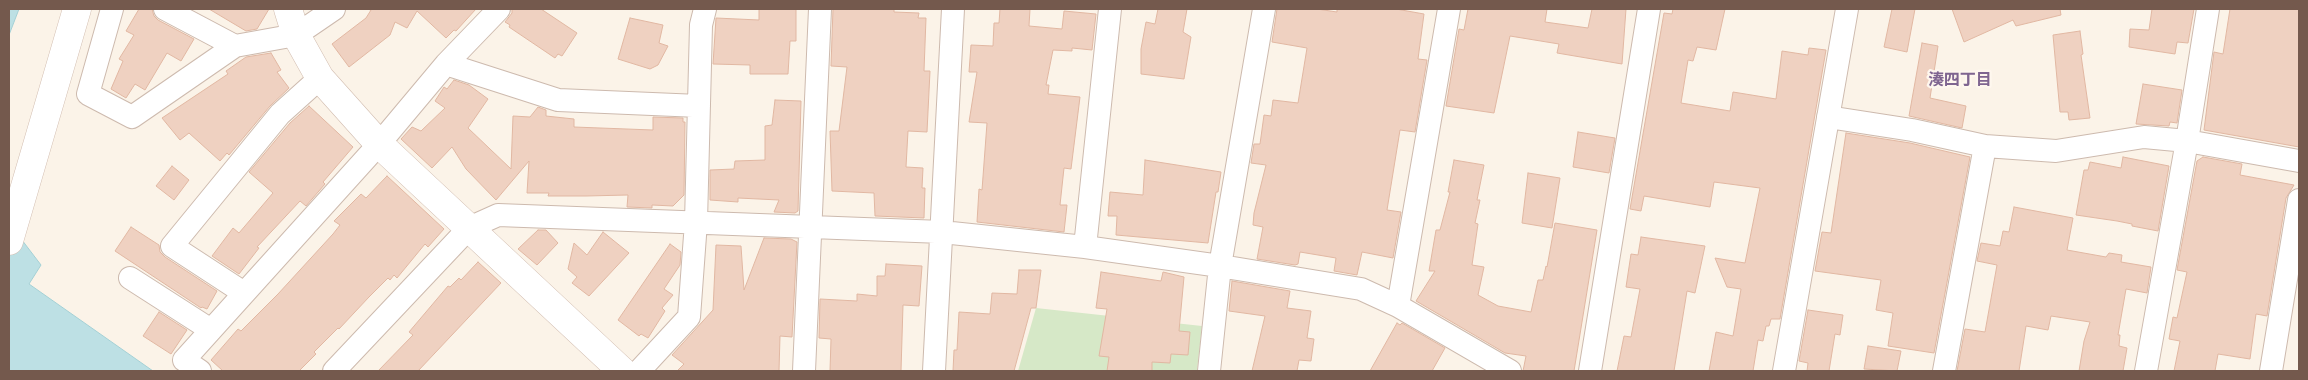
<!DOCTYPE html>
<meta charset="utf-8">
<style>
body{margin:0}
#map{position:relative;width:2308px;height:380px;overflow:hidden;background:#fbf3e8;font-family:"Asap Condensed",sans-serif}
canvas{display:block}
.frame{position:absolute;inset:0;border:10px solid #74594d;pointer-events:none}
</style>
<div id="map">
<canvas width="2308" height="380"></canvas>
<div class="frame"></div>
</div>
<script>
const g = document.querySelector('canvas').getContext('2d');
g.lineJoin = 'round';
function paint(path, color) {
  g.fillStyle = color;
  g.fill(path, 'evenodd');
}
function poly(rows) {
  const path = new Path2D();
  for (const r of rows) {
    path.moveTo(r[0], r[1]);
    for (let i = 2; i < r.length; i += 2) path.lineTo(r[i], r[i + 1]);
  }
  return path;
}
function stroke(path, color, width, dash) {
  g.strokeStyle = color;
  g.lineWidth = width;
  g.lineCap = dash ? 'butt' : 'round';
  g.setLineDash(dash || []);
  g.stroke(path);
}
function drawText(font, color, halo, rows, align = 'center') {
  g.font = font + ' "Asap Condensed","Noto Sans JP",sans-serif';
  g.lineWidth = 4.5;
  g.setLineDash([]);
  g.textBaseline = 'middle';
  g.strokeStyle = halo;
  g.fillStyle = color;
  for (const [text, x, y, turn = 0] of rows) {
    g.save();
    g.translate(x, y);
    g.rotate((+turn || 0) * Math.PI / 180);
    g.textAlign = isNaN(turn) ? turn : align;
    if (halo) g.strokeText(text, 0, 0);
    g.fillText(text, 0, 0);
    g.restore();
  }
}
paint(poly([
 [1036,308,1202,326,1197,371,1018,371]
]), '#d6e8c7');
const water = poly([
 [9,9,19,9,9,35,9,9],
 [9,223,41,265,29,284,153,371,9,371,9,223]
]);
paint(water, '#bde0e4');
stroke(water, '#a4d0d5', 1);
const building = poly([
 [139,9,152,9,154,16,158,20,194,39,181,61,167,53,145,90,135,84,126,98,111,89,123,61,119,59,134,35,126,31,139,9],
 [209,9,269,9,257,29,246,31,209,9],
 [367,9,476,9,456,31,454,30,446,38,417,11,407,28,395,22,390,35,349,67,332,44,366,18,371,10,367,9],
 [512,9,541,9,577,33,562,56,558,54,555,58,509,27,510,25,505,22,512,13,512,9],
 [759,9,796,9,796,41,790,41,788,74,750,74,750,65,713,64,716,18,759,20,759,9],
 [833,9,894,9,894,12,919,13,918,18,926,18,924,71,930,71,927,132,908,131,906,167,923,168,922,188,925,188,924,218,875,216,874,193,832,191,830,131,839,131,847,67,831,66,833,9],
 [1000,9,1030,9,1029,26,1062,29,1064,11,1096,14,1092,50,1072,48,1072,51,1053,50,1046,85,1049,85,1048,94,1080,97,1071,169,1064,168,1060,205,1067,205,1064,232,977,222,979,189,982,190,987,123,969,122,977,72,969,72,971,45,993,46,994,23,999,23,1000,9],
 [1158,9,1187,9,1183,32,1191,37,1184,79,1141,74,1141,49,1146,22,1155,24,1158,9],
 [1277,9,1317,9,1337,12,1337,9,1396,9,1424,14,1418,59,1427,60,1415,132,1400,130,1387,210,1401,212,1393,258,1362,252,1357,275,1334,271,1336,258,1300,252,1298,264,1295,265,1257,259,1263,227,1253,225,1254,213,1266,165,1251,163,1254,144,1260,144,1264,115,1271,116,1273,100,1298,103,1307,48,1272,42,1277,9],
 [1468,9,1547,9,1545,22,1588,28,1592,9,1626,9,1622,64,1557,53,1559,44,1510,36,1494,113,1446,106,1459,29,1464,30,1468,9],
 [1673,9,1725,9,1716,50,1697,47,1693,61,1688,60,1681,103,1730,111,1733,92,1776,99,1782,51,1808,55,1809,48,1826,50,1780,319,1771,319,1769,326,1766,326,1763,341,1758,340,1753,371,1709,371,1716,332,1733,336,1741,289,1727,287,1715,258,1745,263,1760,188,1714,182,1710,207,1644,196,1641,211,1630,209,1664,13,1672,14,1673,9],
 [1892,9,1915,9,1907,52,1884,47,1892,9],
 [1952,9,2060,9,2061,15,2016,26,2013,20,1964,42,1952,9],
 [2152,9,2194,9,2188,43,2177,42,2175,54,2129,47,2130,29,2149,30,2152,9],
 [2230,9,2299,9,2299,147,2204,130,2214,52,2223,54,2230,9],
 [630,18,663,25,659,43,668,46,658,65,650,69,618,59,630,18],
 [2080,31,2083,54,2081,55,2090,118,2069,120,2068,112,2060,112,2053,35,2080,31],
 [1922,43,1938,46,1930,98,1966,106,1962,128,1909,116,1922,43],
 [271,53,281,70,277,72,289,88,270,106,229,155,227,153,220,161,189,133,180,140,162,118,228,74,226,71,246,57,271,53],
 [454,80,469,85,488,99,468,128,511,169,513,116,530,117,538,107,546,110,546,116,574,119,574,127,653,130,653,117,683,118,683,122,685,122,684,195,673,206,652,205,652,208,627,207,628,195,586,196,548,196,549,193,527,193,529,161,496,200,466,169,452,147,432,168,401,139,412,127,421,131,445,108,435,101,444,87,447,89,454,80],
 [2143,84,2182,90,2177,123,2170,122,2169,126,2136,124,2143,84],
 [775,100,801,101,798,211,795,213,774,212,779,200,738,198,738,202,710,200,710,170,734,169,735,161,765,160,765,126,772,125,775,100],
 [309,106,353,147,323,182,325,184,306,206,300,201,257,247,259,248,239,274,212,256,233,228,239,233,273,193,249,172,290,123,309,106],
 [1578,132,1615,138,1609,173,1573,167,1578,132],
 [1846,133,1910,143,1970,157,1934,353,1888,346,1893,313,1876,310,1881,280,1815,271,1822,232,1831,233,1846,133],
 [2123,157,2169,166,2158,231,2132,226,2132,224,2117,221,2076,215,2084,170,2088,170,2090,162,2121,168,2123,157],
 [2203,157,2242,164,2240,175,2294,185,2286,198,2267,316,2256,314,2250,359,2218,354,2215,371,2174,371,2180,341,2169,339,2173,317,2177,318,2187,272,2177,270,2197,161,2203,157],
 [1145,160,1221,172,1218,192,1216,192,1208,243,1116,235,1117,216,1108,216,1110,192,1143,195,1145,160],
 [1454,160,1484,165,1477,200,1480,200,1475,223,1478,224,1472,265,1484,267,1478,295,1498,306,1531,312,1538,280,1543,280,1546,266,1547,267,1555,223,1597,230,1574,371,1523,371,1526,356,1505,353,1416,301,1435,271,1429,271,1436,230,1440,230,1450,192,1448,192,1454,160],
 [172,166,189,180,174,200,156,186,172,166],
 [1528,173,1560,178,1552,228,1522,223,1528,173],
 [387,176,444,229,428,247,425,244,397,278,394,275,390,280,388,278,369,297,339,329,338,328,314,352,316,354,299,371,223,371,211,360,238,329,241,331,278,294,333,234,340,225,334,221,361,194,366,198,387,176],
 [2014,207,2073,218,2067,250,2106,257,2109,253,2122,255,2121,262,2151,267,2147,293,2126,289,2118,335,2120,335,2119,346,2127,348,2123,371,2079,371,2084,341,2090,322,2051,316,2048,330,2026,326,2019,371,1957,371,1965,329,1985,332,1997,265,1977,261,1981,243,2000,246,2003,231,2009,232,2014,207],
 [131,227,159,245,160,252,165,257,217,291,207,309,202,307,201,308,115,251,131,227],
 [538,230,546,230,558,243,537,265,518,249,538,230],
 [603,232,629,253,589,296,572,283,577,277,568,269,574,243,587,255,603,232],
 [1641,237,1705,246,1695,293,1687,291,1674,371,1617,371,1624,336,1631,337,1640,289,1626,287,1631,254,1638,255,1641,237],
 [764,238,791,239,797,242,792,337,780,336,779,371,677,371,684,364,672,355,713,310,716,245,741,246,744,290,764,238],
 [670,244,681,252,680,265,664,289,673,295,662,308,665,311,648,338,641,334,639,336,618,320,670,244],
 [478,262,501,283,418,371,378,371,413,335,409,332,448,286,450,287,459,278,461,280,478,262],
 [886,264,922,266,919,306,903,305,901,371,830,371,831,339,819,338,820,299,857,301,857,294,877,296,877,276,885,276,886,264],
 [1019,270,1041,270,1036,308,1031,308,1014,371,953,371,954,350,957,350,959,312,990,314,992,293,1017,294,1019,270],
 [1101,272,1161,281,1163,272,1184,277,1179,331,1190,332,1188,355,1171,354,1170,363,1152,362,1152,371,1107,371,1109,357,1099,356,1107,309,1096,308,1101,272],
 [1232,281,1290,291,1287,308,1311,311,1307,338,1314,339,1311,361,1299,360,1297,371,1252,371,1265,316,1229,311,1232,281],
 [1808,310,1843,315,1840,335,1835,334,1829,371,1807,371,1808,363,1799,361,1808,310],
 [159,312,187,330,171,354,143,336,159,312],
 [1397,323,1400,325,1402,323,1445,348,1432,371,1370,371,1397,323],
 [1868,346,1901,351,1897,371,1864,369,1868,346]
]);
paint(building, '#efd1c1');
stroke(building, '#e1b7a2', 1);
const street = poly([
 [112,9,88,94,132,117,235,46,296,35,334,9],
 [165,9,235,46],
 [446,64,558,100,699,106],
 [1828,117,1912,130,1985,146,2056,151,2144,137,2187,141,2299,161],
 [1085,247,1110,9],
 [130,278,211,330],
 [244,293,172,246,280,114,320,78],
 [1398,306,1449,9],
 [200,371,184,360,379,144,446,64,499,9],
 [334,371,469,228,498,215,942,232,1085,247,1220,266,1361,289,1398,306,1510,371],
 [639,371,689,317,696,222,701,25,705,9],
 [804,371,820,9],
 [934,371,953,9],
 [1209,371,1220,266,1264,9],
 [1590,371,1649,9],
 [1784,371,1847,9],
 [1944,371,1985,146],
 [2146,371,2187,141,2208,9],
 [2271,371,2299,200]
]);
const secondary = poly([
 [288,9,296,35,320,78,379,144,622,371],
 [9,241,77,9]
]);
stroke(street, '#cdbaae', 24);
stroke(secondary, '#d1bcaf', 29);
stroke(street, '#fff', 22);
stroke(secondary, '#fff', 28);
drawText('bold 16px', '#7f6590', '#fef7ee', [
 ["湊四丁目",1960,80]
]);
</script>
